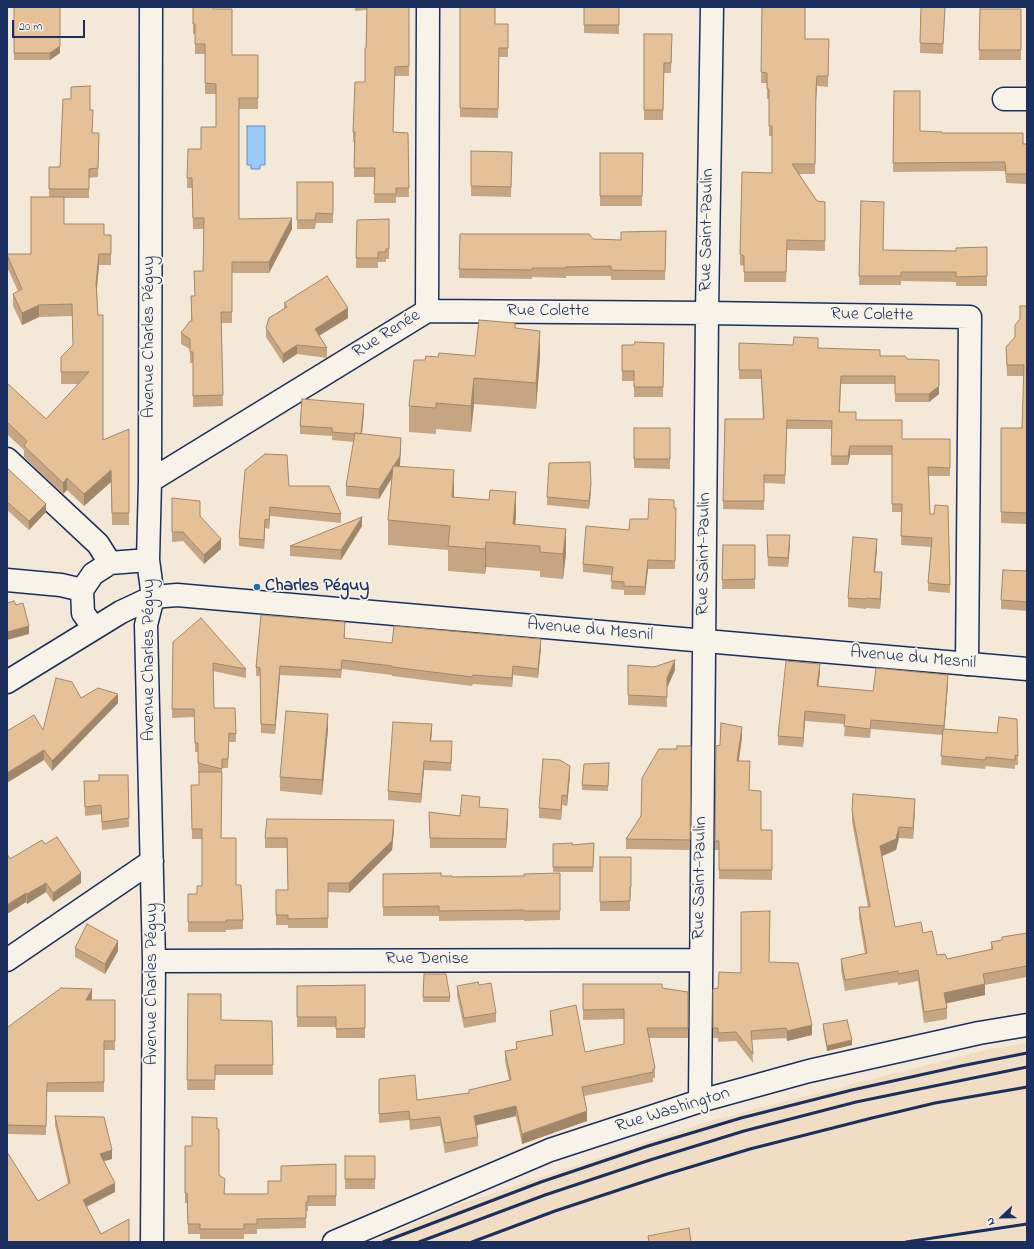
<!DOCTYPE html>
<meta charset="utf-8">
<style>
body{margin:0}
#map{position:relative;width:1034px;height:1249px;overflow:hidden;background:#f4e9d8;font-family:"Indie Flower",sans-serif}
canvas{display:block}
.frame{position:absolute;inset:0;border:8px solid #1b2f5e;pointer-events:none}
.north{position:absolute;left:982px;top:1197px;width:40px;height:40px;-webkit-text-stroke:3px #f7f3e8;paint-order:stroke;rotate:248deg;font-size:11px;font-weight:700;line-height:16px;text-align:center;color:#1b2f5e}
.north::after{content:'';display:block;margin:auto;width:14px;height:18px;background:#1b2f5e;clip-path:polygon(50% 0,100% 100%,50% 72%,0 100%)}
.scale{position:absolute;left:12px;top:20px;width:73px;height:18px;box-sizing:border-box;border:2px solid #1b2f5e;border-top:0;padding-left:5px;font-size:12px;line-height:14px;white-space:nowrap;color:#1b2f5e;-webkit-text-stroke:3px #f7f3e8;paint-order:stroke}
</style>
<div id="map">
<canvas width="1034" height="1249"></canvas>
<div class="frame"></div>
<div class="north">N</div>
<div class="scale">20 m</div>
</div>
<script>
const g = document.querySelector('canvas').getContext('2d');
g.lineJoin = 'round';
function paint(path, color) {
  g.fillStyle = color;
  g.fill(path, 'evenodd');
}
function poly(rows) {
  const path = new Path2D();
  for (const r of rows) {
    path.moveTo(r[0], r[1]);
    for (let i = 2; i < r.length; i += 2) path.lineTo(r[i], r[i + 1]);
  }
  return path;
}
function stroke(path, color, width, dash) {
  g.strokeStyle = color;
  g.lineWidth = width;
  g.lineCap = dash ? 'butt' : 'round';
  g.setLineDash(dash || []);
  g.stroke(path);
}
function drawText(font, color, halo, rows, align = 'center') {
  g.font = font + ' "Indie Flower",sans-serif';
  g.lineWidth = 3.5;
  g.setLineDash([]);
  g.textBaseline = 'middle';
  g.strokeStyle = halo;
  g.fillStyle = color;
  for (const [text, x, y, turn = 0] of rows) {
    g.save();
    g.translate(x, y);
    g.rotate((+turn || 0) * Math.PI / 180);
    g.textAlign = isNaN(turn) ? turn : align;
    if (halo) g.strokeText(text, 0, 0);
    g.fillText(text, 0, 0);
    g.restore();
  }
}
paint(poly([
 [1027,1043,1027,1242,372,1242,446,1209,709,1121,985,1050]
]), '#f0ddc4');
const water = poly([
 [247,126,265,126,265,165,260,165,260,169,251,169,251,165,247,165,247,126]
]);
paint(water, '#9ccaf7');
stroke(water, '#688cba', 1);
const street = poly([
 [151,7,150,481,148,560,153,597,146,625,154,961,152,1242],
 [1004,99,1027,99],
 [427,311,707,313,970,317,967,664],
 [7,459,98,544,110,563],
 [150,481,427,311,428,7],
 [7,580,61,585,82,590],
 [94,628,83,613,82,590,93,574,110,563,148,560],
 [7,960,152,861],
 [154,961,700,960],
 [700,1101,707,313,712,7],
 [334,1242,550,1150,700,1101,809,1071,979,1033,1027,1025]
]);
const secondary = poly([
 [7,682,121,612,153,597,177,595,1027,669]
]);
stroke(street, '#1b2f5e', 25);
stroke(secondary, '#1b2f5e', 25);
stroke(street, '#f7f3e8', 22);
stroke(secondary, '#f7f3e8', 22);
stroke(poly([
 [383,1242,541,1182,648,1146,741,1118,852,1090,961,1066,1027,1053],
 [419,1242,545,1195,650,1160,744,1131,856,1102,1027,1067],
 [472,1242,555,1211,664,1175,750,1149,872,1118,935,1103,1027,1087],
 [906,1242,1027,1224]
]), '#1b2f5e', 3);
paint(poly([
 [14,7,61,7,60,7,60,53,50,60,14,60],
 [355,7,409,7,409,76,395,76,393,132,408,133,409,197,396,197,396,203,374,203,375,177,354,177,354,142,353,142,353,132,365,82,367,10,355,11],
 [460,7,495,24,508,24,508,57,499,57,498,118,460,117],
 [584,7,624,7,619,7,619,34,584,33],
 [762,7,805,39,829,39,828,87,817,86,816,99,815,174,799,174,817,201,825,202,825,251,787,250,786,282,744,282,744,266,740,265,740,254,772,173,772,136,769,136,769,99,767,99,767,83,761,83],
 [921,7,945,7,943,54,920,53],
 [213,9,232,55,258,55,258,109,239,109,239,219,292,229,269,273,232,273,232,323,221,323,223,406,193,407,193,363,190,363,190,349,181,344,181,333,191,321,191,296,195,296,203,271,204,229,193,229,192,188,187,188,187,178,201,149,216,127,216,94,205,94,205,54,195,54,195,34,193,34,193,24],
 [980,9,1021,9,1021,60,979,60],
 [644,34,672,44,671,73,664,73,663,120,644,120],
 [894,91,920,131,942,133,1027,144,1027,184,1006,183,1005,171,893,172],
 [90,110,93,119,92,133,99,142,98,177,89,178,89,198,64,198,64,224,104,235,111,235,111,265,99,265,97,290,103,440,129,429,129,525,112,525,111,482,84,506,67,490,63,494,24,457,24,450,7,434,7,383,46,419,78,384,61,384,61,357,73,345,72,316,39,317,22,325,13,306,13,294,18,291,7,267,7,254,31,254,49,197,49,167,60,167],
 [471,151,512,152,511,197,471,196],
 [600,153,643,153,642,206,600,206],
 [297,182,333,182,333,223,316,223,315,229,297,229],
 [861,201,884,250,956,251,987,247,987,286,956,286,956,282,901,281,901,285,859,285],
 [389,219,389,259,386,259,386,262,378,262,378,268,356,268,357,220],
 [666,231,665,280,611,280,611,276,566,276,566,278,532,277,532,279,459,278,460,234,621,240],
 [284,303,348,318,319,336,327,348,327,358,297,354,283,363,266,337,266,328,284,309],
 [1027,306,1027,524,1001,523,1001,428,1022,428,1024,376,1007,376,1006,347,1015,338,1020,319],
 [515,328,540,357,536,409,474,404,471,432,436,429,436,434,409,432,409,406,425,360,438,357,475,356],
 [664,343,663,397,634,397,634,381,622,381,622,345,634,345],
 [739,343,818,348,907,359,939,394,929,402,895,402,895,384,841,384,840,412,856,420,902,439,950,439,950,476,929,476,930,514,934,514,948,506,950,593,928,591,928,583,931,547,901,545,902,512,892,512,892,455,850,455,848,465,831,465,832,429,787,429,785,484,764,483,764,510,723,509,725,419,763,419,761,379,739,379],
 [364,412,362,434,401,448,399,466,454,497,516,516,515,525,566,553,563,579,540,577,540,571,486,567,485,574,448,571,448,550,388,545,388,520,392,477,379,499,346,496,346,486,354,442,332,440,332,436,300,434,300,426],
 [634,428,670,428,670,469,634,468],
 [7,468,46,512,29,530,7,510],
 [289,486,341,514,341,523,270,516,269,529,265,528,264,549,239,546,239,538],
 [591,492,589,509,547,505,547,497],
 [172,498,200,516,221,549,204,564,183,541,172,542],
 [674,508,676,508,675,569,648,569,645,595,624,595,624,590,611,589,612,575,583,572,583,564,629,530,648,519],
 [362,526,341,560,290,556,290,546],
 [767,544,790,544,788,567,768,566],
 [723,545,755,545,755,589,722,589],
 [877,549,875,572,882,582,880,609,866,608,866,609,848,607,848,598],
 [1027,571,1027,611,1001,609,1001,600],
 [345,631,345,638,392,643,541,648,538,678,513,675,512,687,473,684,472,686,392,676,392,675,342,669,341,678,280,675,275,734,261,733,260,676,256,676,256,667],
 [173,642,246,669,246,678,213,671,214,708,235,708,236,742,229,742,228,768,222,768,221,838,236,885,243,920,243,929,226,930,226,932,188,932,188,894,197,894,202,886,202,839,192,839,191,785,199,785,200,772,198,772,198,752,195,752,194,717,172,718],
 [628,665,675,670,667,688,667,707,628,705],
 [820,673,818,686,873,691,948,684,944,729,997,733,1017,719,1018,765,1015,765,1015,769,986,766,985,769,941,765,943,735,871,729,870,738,844,736,845,724,805,721,803,747,778,745,778,736],
 [81,698,118,703,52,771,44,760,43,730],
 [328,729,322,795,280,791,280,777],
 [432,732,431,741,452,750,451,771,424,770,421,803,388,800,388,791],
 [742,737,739,761,749,790,761,830,772,830,772,880,719,879,719,850,715,850,715,841,720,745],
 [691,746,690,850,626,849,626,839,641,816,677,749],
 [609,763,608,791,582,790,582,785],
 [128,775,129,827,102,830,101,814,85,816,84,781,99,781],
 [570,775,567,806,562,805,561,820,539,818,539,808],
 [480,807,508,819,506,848,430,848,429,812,460,816],
 [915,810,913,839,899,838,896,850,882,856,895,927,923,933,937,955,947,959,991,949,991,942,1002,940,1002,937,1027,933,1027,977,985,985,985,995,946,1003,947,1008,947,1019,924,1023,918,981,898,985,898,982,845,991,841,970,841,959,865,954,859,918,859,907,868,907,852,822,852,811],
 [394,829,392,850,349,893,328,892,328,928,288,928,288,925,276,925,276,890,288,890,287,848,265,848,265,838],
 [594,843,593,872,553,872,553,844,572,845],
 [45,844,81,883,53,902,46,892,27,904,26,902,7,914,7,854,10,859],
 [600,857,631,857,631,897,630,897,630,911,600,911],
 [560,873,560,920,524,921,524,920,439,921,439,916,383,916,383,874,441,876,452,877,524,876],
 [770,921,769,962,812,1035,787,1041,786,1038,752,1040,753,1063,736,1041,718,1042,718,1038,713,1038,713,989,718,988,741,973],
 [75,948,118,951,105,974,75,957],
 [424,974,450,997,450,1002,423,1002],
 [583,984,662,988,688,992,688,1038,649,1038,655,1068,655,1078,653,1078,653,1082,584,1096,587,1121,522,1144,516,1116,476,1125,478,1137,478,1146,445,1153,440,1126,410,1130,409,1120,379,1123,379,1079,417,1100,469,1093,469,1090,509,1080,505,1061,505,1051,516,1049,516,1042,552,1035,550,1020,550,1011,585,1052,624,1044,624,1019,583,1020],
 [365,985,365,1038,336,1038,336,1027,297,1027,297,986],
 [479,985,496,1013,496,1022,464,1028,457,995,457,986],
 [188,994,221,1020,272,1021,273,1075,215,1075,215,1090,187,1090],
 [92,998,91,1000,115,1000,115,1050,104,1050,104,1092,47,1092,46,1135,8,1134,7,1131,7,1026,8,1027],
 [823,1024,852,1045,827,1051,823,1029],
 [55,1116,112,1159,104,1161,115,1192,87,1207,101,1234,7,1242,7,1152,38,1201,68,1184,55,1125],
 [185,1146,219,1175,225,1194,268,1194,281,1181,336,1164,336,1206,308,1206,308,1211,306,1211,306,1228,257,1229,257,1234,244,1234,244,1239,200,1239,200,1234,188,1234,187,1203,185,1203],
 [345,1156,375,1156,375,1189,345,1189]
]), '#c6a682');
paint(poly([
 [60,46,60,53,50,60,50,53],
 [817,76,817,86,816,99,815,174,816,89],
 [292,218,292,229,269,273,269,262],
 [99,254,99,265,96,295,96,283],
 [39,305,39,317,22,325,22,313],
 [348,308,348,318,315,338,315,329],
 [540,331,540,357,536,409,536,383],
 [297,345,297,354,283,363,283,354],
 [474,378,474,404,471,432,471,406],
 [939,386,939,394,929,402,929,394],
 [364,404,364,412,361,443,361,435],
 [401,438,401,448,400,465,379,499,379,489],
 [850,446,850,455,848,465,848,456],
 [111,470,111,482,84,506,84,494],
 [454,470,454,495,452,521,452,497],
 [67,478,67,490,63,494,63,483],
 [591,484,591,492,589,509,589,501],
 [516,492,516,516,513,544,513,524],
 [46,504,46,512,29,530,29,521],
 [270,507,270,516,269,529,269,520],
 [362,517,362,526,341,560,341,550],
 [265,519,265,528,264,549,264,540],
 [566,529,566,553,563,579,563,554],
 [790,535,790,544,788,567,788,558],
 [221,539,221,549,204,564,204,555],
 [877,539,877,549,874,582,874,572],
 [486,542,486,567,485,574,485,549],
 [648,560,648,569,645,595,645,587],
 [882,572,882,582,880,609,880,599],
 [29,626,29,634,7,640,7,632],
 [541,639,541,648,538,678,538,669],
 [675,660,675,670,667,688,667,707,667,678],
 [820,664,820,673,817,695,817,686],
 [280,666,280,675,275,734,275,725],
 [513,666,513,675,512,687,512,678],
 [948,675,948,684,944,735,944,726],
 [118,694,118,703,52,771,52,761],
 [805,711,805,721,803,747,803,738],
 [328,714,328,729,322,795,322,780],
 [432,724,432,732,430,749,430,741],
 [742,727,742,737,737,771,737,761],
 [44,750,44,760,7,783,7,773],
 [424,761,424,770,421,803,421,794],
 [570,766,570,775,567,806,567,796],
 [562,795,562,805,561,820,561,810],
 [915,799,915,810,913,839,913,828],
 [508,809,508,819,506,848,506,839],
 [394,820,394,829,392,850,349,893,349,883],
 [899,827,899,838,896,850,880,857,880,846],
 [81,873,81,883,53,902,53,893],
 [46,883,46,892,27,904,27,894],
 [26,893,26,902,7,914,7,905],
 [118,941,118,951,105,974,105,964],
 [985,984,985,995,944,1004,944,993],
 [92,989,92,998,86,1009,86,1000],
 [812,1025,812,1035,787,1041,787,1031],
 [852,1040,852,1045,827,1051,827,1046],
 [516,1106,516,1116,474,1126,474,1116],
 [587,1111,587,1121,522,1144,522,1134],
 [112,1150,112,1159,100,1162,100,1154],
 [115,1183,115,1192,83,1208,83,1200]
]), '#a1876a');
const building = poly([
 [14,7,60,7,60,46,50,53,14,53,14,7],
 [193,7,213,7,213,9,232,9,232,55,258,55,258,98,239,98,239,219,292,218,269,262,232,262,232,312,221,312,223,395,193,396,193,352,190,352,190,339,181,333,190,321,192,321,191,296,195,296,194,271,203,271,204,218,193,218,192,178,187,178,188,149,201,149,201,127,216,127,216,84,205,83,205,44,195,44,195,24,193,24,193,7],
 [367,7,409,7,409,66,395,67,393,132,408,133,409,188,396,188,396,194,374,194,375,168,354,168,355,132,353,132,355,82,365,82,365,48,366,48,367,7],
 [460,7,495,7,495,24,508,24,508,48,499,48,498,109,460,108,460,7],
 [584,7,619,7,619,25,584,25,584,7],
 [762,7,805,7,805,39,829,39,828,76,817,76,816,89,815,164,792,164,817,201,825,202,825,241,787,240,786,272,744,272,744,256,740,254,742,172,772,173,772,126,769,126,769,89,767,89,767,73,761,72,762,7],
 [921,7,945,7,943,44,920,43,921,7],
 [980,9,1021,9,1021,50,979,50,980,9],
 [644,34,672,34,671,63,664,63,663,110,644,110,644,34],
 [90,86,90,110,93,110,92,133,99,133,98,168,89,169,89,189,49,189,49,167,60,167,63,99,71,99,71,87,90,86],
 [894,91,920,91,920,131,942,132,942,133,1023,133,1023,144,1027,144,1027,174,1006,174,1005,162,893,163,894,91],
 [471,151,512,152,511,187,471,186,471,151],
 [600,153,643,153,642,196,600,196,600,153],
 [297,182,333,182,333,214,316,213,315,220,297,220,297,182],
 [31,197,64,197,64,224,104,224,104,235,111,235,111,254,99,254,96,283,98,315,103,315,103,440,129,429,129,513,112,513,111,470,84,494,67,478,63,483,24,446,27,441,7,422,7,383,46,419,89,372,61,372,61,357,73,345,72,304,39,305,22,313,13,294,22,289,7,255,7,254,31,254,31,197],
 [861,201,884,202,883,250,956,251,956,248,987,247,987,276,956,277,956,272,901,272,901,276,859,276,861,201],
 [389,219,389,249,386,249,386,252,378,252,378,258,356,258,357,220,389,219],
 [666,231,665,271,611,270,611,266,566,267,566,268,532,268,532,270,459,269,460,234,589,234,593,239,621,240,621,232,666,231],
 [327,276,348,308,315,329,327,348,297,345,283,354,266,328,269,318,287,307,284,303,327,276],
 [1020,306,1027,306,1027,513,1001,512,1001,428,1022,428,1024,365,1007,365,1006,347,1015,337,1015,325,1020,319,1020,306],
 [479,320,515,323,515,328,540,331,536,383,474,378,471,406,436,403,436,408,409,406,414,360,425,360,426,356,438,357,439,353,475,356,479,320],
 [794,337,818,338,818,348,880,350,880,356,905,356,907,359,939,360,939,386,929,394,895,394,895,376,841,376,839,412,856,412,856,420,902,420,902,439,950,439,950,468,928,467,930,514,934,514,935,505,948,506,950,585,928,583,932,538,901,536,902,504,892,504,892,446,850,446,848,456,831,456,832,421,787,420,785,475,764,475,764,501,723,501,725,419,764,419,761,370,739,370,739,343,793,345,794,337],
 [635,342,664,343,663,387,634,387,634,371,622,371,622,345,634,345,635,342],
 [302,399,364,404,361,434,355,433,355,434,332,432,332,428,300,426,302,399],
 [634,428,670,428,670,459,634,459,634,428],
 [355,433,401,438,400,456,379,489,346,486,355,433],
 [265,454,287,455,289,486,329,486,341,514,270,507,269,520,265,519,264,540,239,538,245,470,265,454],
 [590,462,591,484,589,501,547,497,549,463,590,462],
 [393,466,454,470,452,497,489,500,490,490,516,492,513,524,566,529,563,554,540,552,540,546,486,542,485,549,448,546,450,526,388,520,393,466],
 [7,468,46,504,29,521,7,502,7,468],
 [172,498,200,501,200,516,221,539,204,555,183,532,172,532,172,498],
 [649,499,674,500,674,508,676,508,675,561,648,560,645,587,624,586,624,582,611,581,613,567,583,564,586,526,629,530,630,519,648,519,649,499],
 [362,517,341,550,290,546,362,517],
 [767,535,790,535,788,558,768,557,767,535],
 [853,537,877,539,874,572,882,572,880,599,866,598,866,599,848,598,853,537],
 [723,545,755,545,755,579,722,580,723,545],
 [1003,570,1027,571,1027,602,1001,600,1003,570],
 [14,601,16,605,23,603,29,626,7,632,7,603,14,601],
 [261,615,345,622,344,638,392,643,394,626,541,639,538,669,513,666,512,678,473,675,472,677,392,667,392,666,342,660,341,670,280,666,275,725,261,724,260,668,256,667,261,615],
 [201,618,246,669,213,663,214,708,235,708,236,734,229,733,228,759,222,759,222,769,198,763,198,743,195,743,194,709,172,709,173,642,201,618],
 [675,660,667,678,667,697,628,695,628,665,654,667,675,660],
 [786,661,820,664,817,686,873,691,876,668,948,675,944,726,871,720,870,729,844,726,845,715,805,711,803,738,778,736,786,661],
 [56,678,72,682,81,698,98,688,118,694,52,761,44,750,7,773,7,731,34,715,43,730,56,678],
 [286,711,328,714,322,780,280,777,286,711],
 [999,717,1017,719,1018,756,1015,755,1015,760,986,757,985,760,941,756,943,729,997,733,999,717],
 [393,722,432,724,430,741,452,741,451,763,424,761,421,794,388,791,393,722],
 [721,723,742,727,737,761,750,761,749,790,761,791,761,830,772,830,772,870,719,870,719,841,715,841,716,746,720,745,721,723],
 [677,746,691,746,690,840,626,839,641,816,642,778,659,749,677,749,677,746],
 [543,759,560,760,570,766,567,796,562,795,561,810,539,808,543,759],
 [609,763,608,786,582,785,584,764,609,763],
 [199,772,222,772,221,838,236,838,236,885,241,885,243,920,226,920,226,922,188,922,188,894,197,894,197,886,202,886,202,829,192,829,191,785,199,785,199,772],
 [99,775,128,775,129,818,102,822,101,805,85,807,84,781,99,781,99,775],
 [853,794,915,799,913,828,899,827,896,839,880,846,895,927,921,922,923,933,932,931,937,955,945,954,947,959,993,949,991,942,1002,940,1002,937,1027,933,1027,966,983,974,985,984,944,993,947,1008,924,1012,918,970,898,974,898,971,845,980,841,959,867,953,859,907,870,907,852,811,853,794],
 [462,795,480,797,479,807,508,809,506,839,430,838,429,812,460,816,462,795],
 [267,819,394,820,392,841,349,883,328,883,328,918,288,919,288,915,276,915,276,890,288,890,287,838,265,838,267,819],
 [57,837,81,873,53,893,46,883,27,894,26,893,7,905,7,854,10,859,42,840,45,844,57,837],
 [572,843,572,845,594,843,593,867,553,867,553,844,572,843],
 [600,857,631,857,631,887,630,887,630,901,600,902,600,857],
 [441,873,441,876,452,876,452,877,524,876,524,874,560,873,560,911,524,911,524,910,439,911,439,906,383,907,383,874,441,873],
 [770,911,769,962,798,963,812,1025,787,1031,786,1028,751,1031,753,1054,736,1032,718,1033,718,1028,713,1028,713,989,718,988,719,972,741,973,741,912,770,911],
 [87,924,118,941,105,964,75,948,87,924],
 [424,974,446,974,450,997,423,997,424,974],
 [478,982,479,985,491,983,496,1013,464,1018,457,986,478,982],
 [583,984,662,984,662,988,688,992,688,1028,647,1028,655,1068,653,1069,653,1072,582,1087,587,1111,522,1134,516,1106,474,1116,478,1137,445,1143,440,1117,410,1120,409,1111,379,1114,379,1079,415,1075,417,1100,469,1093,469,1090,511,1080,505,1051,517,1049,516,1042,553,1035,550,1011,576,1005,585,1052,624,1044,624,1009,583,1010,583,984],
 [365,985,365,1028,336,1029,336,1017,297,1017,297,986,365,985],
 [61,988,92,989,86,1000,115,1000,115,1041,104,1041,104,1082,47,1083,46,1126,8,1125,7,1122,7,1026,8,1027,61,988],
 [188,994,221,994,221,1020,272,1021,273,1065,215,1065,215,1080,187,1080,188,994],
 [847,1020,852,1040,827,1046,823,1024,847,1020],
 [55,1116,104,1117,112,1150,100,1154,115,1183,83,1200,101,1234,129,1219,129,1242,7,1242,7,1152,38,1201,70,1183,55,1116],
 [192,1117,217,1118,217,1129,219,1129,219,1175,225,1179,224,1194,268,1194,268,1181,281,1181,281,1166,336,1164,336,1196,308,1196,308,1202,306,1202,306,1218,257,1219,257,1224,244,1224,244,1229,200,1229,200,1224,188,1224,187,1193,185,1193,185,1146,192,1146,192,1117],
 [345,1156,375,1156,375,1179,345,1179,345,1156],
 [689,1228,691,1242,649,1242,648,1236,689,1228]
]);
paint(building, '#e6c197');
stroke(building, '#a1876a', 1);
for (const [x, y, r, color] of [
 [257,587,4,"#1f6fb2"]
]) {
  const dot = new Path2D();
  dot.arc(x, y, r, 0, 2 * Math.PI);
  g.fillStyle = color;
  g.fill(dot);
  stroke(dot, '#f7f3e8', 1.5);
}
drawText('18px', '#1b2f5e', '#f7f3e8', [
 ["Rue Saint-Paulin",708,230,-89],
 ["Rue Colette",548,312],
 ["Rue Colette",872,316,1],
 ["Rue Renée",387,335,-32],
 ["Avenue Charles Péguy",150,337,-90],
 ["Rue Saint-Paulin",705,554,-89],
 ["Avenue du Mesnil",590,631,5],
 ["Avenue du Mesnil",913,659,5],
 ["Avenue Charles Péguy",150,660,-90],
 ["Rue Saint-Paulin",701,878,-89],
 ["Rue Denise",427,960],
 ["Avenue Charles Péguy",153,984,-90],
 ["Rue Washington",673,1111,-17]
]);
drawText('bold 18px', '#1b2f5e', '#f7f3e8', [
 ["Charles Péguy",265,587]
], 'left');
</script>
